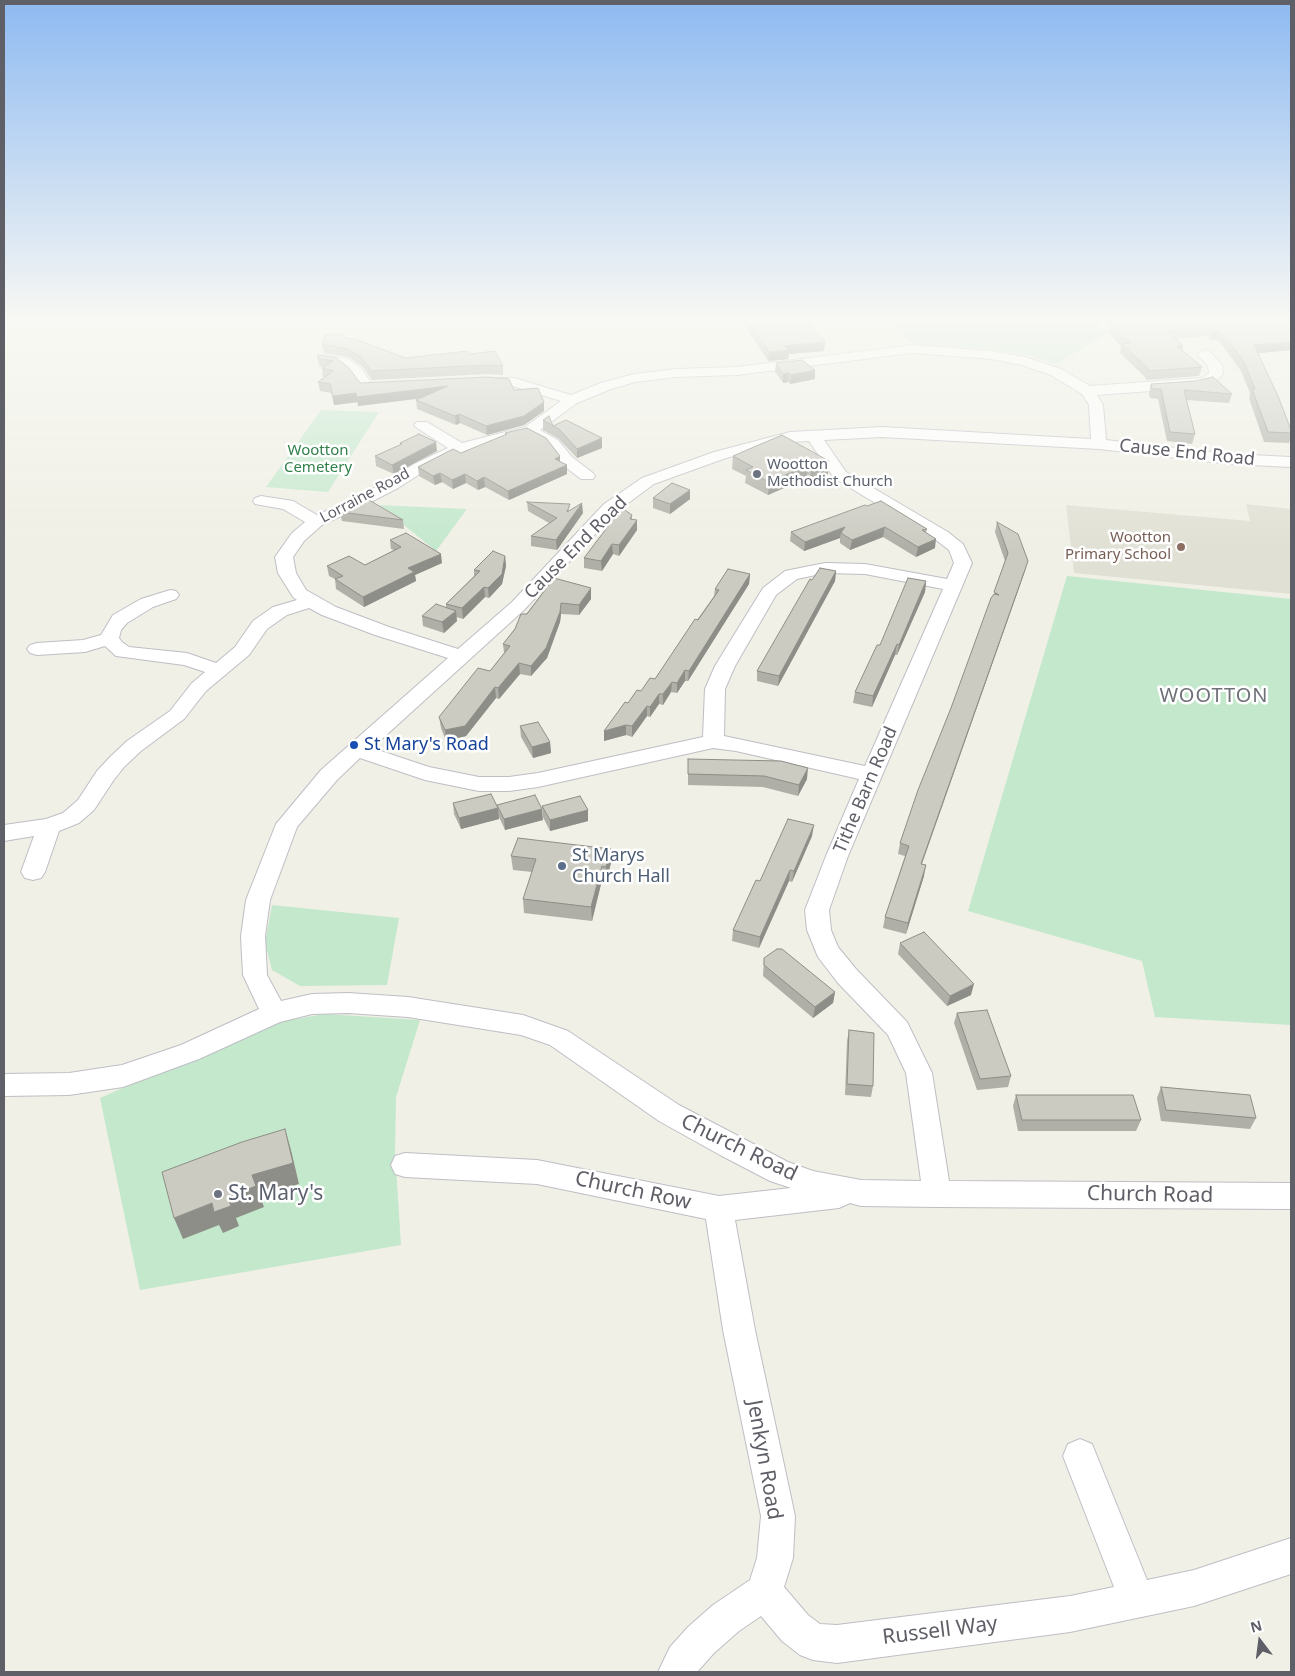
<!DOCTYPE html>
<style>
body{margin:0}
#map{position:relative;width:1295px;height:1676px;overflow:hidden;background:#f0f0e6;font-family:"Noto Sans",sans-serif}
canvas{display:block}
.frame{position:absolute;inset:0;border:5px solid #5e5f67;pointer-events:none}
.north{position:absolute;left:1235px;top:1616px;width:50px;height:50px;-webkit-text-stroke:4px #fff;paint-order:stroke;rotate:345deg;font-size:14px;font-weight:700;line-height:20px;text-align:center;color:#5e5f67}
.north::after{content:'';display:block;margin:auto;width:18px;height:22px;background:#5e5f67;clip-path:polygon(50% 0,100% 100%,50% 72%,0 100%)}
</style>
<div id="map">
<canvas width="1295" height="1676"></canvas>
<div class="frame"></div>
<div class="north">N</div>
</div>
<script>
const g = document.querySelector('canvas').getContext('2d');
g.lineJoin = 'round';
function paint(path, color) {
  g.fillStyle = color;
  g.fill(path, 'evenodd');
}
function poly(rows) {
  const path = new Path2D();
  for (const r of rows) {
    path.moveTo(r[0], r[1]);
    for (let i = 2; i < r.length; i += 2) path.lineTo(r[i], r[i + 1]);
  }
  return path;
}
function stroke(path, color, width, dash) {
  g.strokeStyle = color;
  g.lineWidth = width;
  g.lineCap = dash ? 'butt' : 'round';
  g.setLineDash(dash || []);
  g.stroke(path);
}
function drawText(font, color, halo, rows, align = 'center') {
  g.font = font + ' "Noto Sans",sans-serif';
  g.lineWidth = 5;
  g.setLineDash([]);
  g.textBaseline = 'middle';
  g.strokeStyle = halo;
  g.fillStyle = color;
  for (const [text, x, y, turn = 0] of rows) {
    g.save();
    g.translate(x, y);
    g.rotate((+turn || 0) * Math.PI / 180);
    g.textAlign = isNaN(turn) ? turn : align;
    if (halo) g.strokeText(text, 0, 0);
    g.fillText(text, 0, 0);
    g.restore();
  }
}
paint(poly([
 [1246,504,1291,509,1291,594,1074,573,1066,505,1250,521]
]), '#e0e0d4');
paint(poly([
 [890,317,1089,317,1108,333,1056,364,1027,355,993,350,962,347,914,345,897,330,894,320],
 [321,410,379,412,328,492,266,487],
 [379,505,467,509,436,551],
 [1067,576,1291,599,1291,1025,1155,1017,1142,961,968,911],
 [272,905,399,918,387,985,300,986,272,970,265,943],
 [325,1014,420,1020,396,1097,395,1152,401,1245,140,1290,100,1098,270,1023]
]), '#c3e8cc');
const minor = poly([
 [912,345,991,351,1025,357,1061,369,1090,386,1202,378,1209,373,1208,366,1197,354,1204,350,1209,351,1222,365,1223,374,1212,384,1192,388,1097,395,1103,405,1106,440,1230,454,1291,457,1291,467,1230,464,1099,449,882,437,824,440,846,472,948,532,963,544,972,563,848,856,829,910,831,930,838,947,856,969,907,1022,932,1073,949,1181,1291,1183,1291,1209,937,1207,861,1206,850,1203,839,1208,735,1220,755,1330,795,1516,793,1558,784,1587,808,1615,820,1624,837,1625,1070,1596,1114,1587,1063,1456,1068,1444,1080,1439,1092,1444,1147,1580,1194,1570,1291,1538,1291,1574,1194,1606,1070,1632,837,1663,813,1660,800,1655,782,1641,761,1616,739,1631,714,1653,697,1672,658,1672,670,1647,688,1627,713,1605,750,1580,757,1558,761,1516,723,1330,706,1219,537,1184,405,1177,395,1174,391,1165,395,1156,405,1153,537,1160,719,1196,791,1188,770,1181,720,1155,659,1121,550,1045,521,1035,408,1017,348,1013,312,1014,280,1022,199,1059,123,1087,69,1095,4,1096,4,1074,69,1073,122,1065,181,1045,259,1009,243,975,241,936,246,900,276,824,321,770,448,658,375,635,322,615,309,608,287,615,267,629,249,655,206,691,184,719,141,751,124,767,113,781,94,810,79,823,59,831,45,872,41,878,33,880,25,878,21,872,34,836,4,841,4,825,46,819,63,813,78,800,97,771,110,757,127,741,170,711,192,683,205,672,184,665,116,656,105,646,85,652,37,655,30,653,27,649,30,645,37,643,83,640,101,635,113,615,141,599,170,590,176,591,179,595,176,599,153,607,127,623,121,630,119,638,122,642,129,647,187,653,216,663,235,647,253,621,273,607,297,600,293,597,278,573,275,557,292,533,305,522,283,509,255,504,253,501,255,498,261,496,293,501,317,515,353,499,386,482,414,464,448,448,417,428,414,425,417,422,427,422,462,443,525,427,561,401,513,386,476,384,474,381,476,378,514,378,571,395,601,383,634,374,676,369,737,367,912,345],
 [912,353,991,359,1022,365,1051,375,1082,394,1089,405,1091,439,882,427,790,432,714,452,642,478,604,504,512,602,458,649,389,627,336,607,306,590,296,573,293,557,304,541,322,525,365,505,398,488,426,470,465,451,528,435,548,446,560,463,581,479,593,479,595,476,593,473,572,457,558,440,540,430,577,403,611,389,635,382,676,377,737,375,912,353],
 [809,441,834,478,936,540,949,550,954,563,947,579,865,564,825,563,785,571,763,588,715,666,705,689,703,737,538,773,509,777,479,777,429,767,372,748,524,610,616,512,654,484,726,458,790,442,809,441],
 [825,573,865,574,943,589,865,766,724,736,725,689,735,666,776,595,797,579,825,573],
 [713,748,736,751,859,779,826,856,805,910,807,930,818,957,838,983,888,1035,906,1073,921,1181,861,1180,813,1171,788,1162,679,1105,568,1031,523,1015,408,997,348,993,312,994,281,1001,267,975,265,936,270,900,297,827,337,780,360,758,425,780,479,791,509,791,538,787,713,748],
 [325,355,348,359,362,369,371,383,391,383,396,384,398,387,396,390,391,391,362,390,352,375,339,365,320,362,318,359,320,356,325,355]
]);
stroke(minor, '#bebec5', 2);
paint(minor, '#fff');
paint(poly([
 [739,317,806,317,825,342,824,351,789,354,788,359,768,361],
 [1108,317,1291,317,1291,350,1258,353,1291,430,1291,437,1289,443,1264,442,1249,398,1250,393,1241,371,1222,345,1216,339,1211,340,1206,336,1176,339,1183,345,1182,350,1202,367,1199,376,1146,380,1145,377,1120,353,1121,346,1109,334,1111,327,1106,323],
 [344,337,406,358,469,354,503,366,503,375,488,374,372,380,363,367,349,357,324,353,322,344],
 [318,358,337,358,360,383,514,390,544,411,524,425,487,435,460,423,456,425,417,409,416,400,421,398,358,406,358,402,334,405,331,393,320,391,318,382,325,377,323,377,322,368,323,367,319,366],
 [776,363,815,379,790,384,788,382,783,383,775,372],
 [1151,384,1232,394,1229,403,1186,400,1195,434,1192,444,1167,441,1158,399,1150,398,1149,393],
 [543,420,553,426,602,438,602,448,577,458,559,439,543,430],
 [505,433,560,462,567,474,509,500,485,487,478,490,466,483,453,489,442,482,435,485,419,476,418,467,461,453,506,435],
 [400,443,437,451,394,474,376,466,375,456,400,445],
 [733,456,829,461,828,474,810,480,807,478,768,495,745,483,746,476,732,469],
 [653,498,690,499,670,514,653,508],
 [527,502,570,510,583,513,557,550,531,546,531,536,549,523,528,511],
 [867,506,927,529,926,533,935,548,916,557,883,537,850,550,840,543,840,538,804,551,790,541,791,532],
 [340,512,403,520,404,529,342,521],
 [632,515,632,519,637,530,619,556,613,554,602,571,584,568,584,558],
 [997,522,1025,571,922,864,924,876,906,934,883,928,885,917,905,856,898,854,900,843,951,708,994,594,1005,561,995,532],
 [390,540,442,563,415,575,416,581,364,607,336,589,335,579,329,576,327,566,365,565,394,550,391,549],
 [505,556,506,566,502,584,489,598,485,597,463,619,456,617,457,621,444,633,423,626,422,616,446,608,446,604,474,576,474,570],
 [836,571,835,581,778,686,757,681,757,671,812,580],
 [750,574,749,584,688,681,685,681,677,693,671,692,663,705,659,704,650,717,647,716,632,737,626,735,604,741,628,703,655,679,714,596,715,589],
 [554,578,591,599,579,615,561,614,560,622,547,658,531,676,520,674,499,699,496,698,466,736,446,741,441,728,439,717,490,671,504,653,503,644],
 [926,581,925,592,897,655,895,655,872,707,853,703,855,692,880,645],
 [520,726,550,742,551,753,533,758,521,737],
 [688,759,807,779,798,796,763,787,688,785],
 [453,803,497,807,543,820,505,830,499,817,499,819,461,829,454,814],
 [542,806,588,810,588,821,550,831,543,817],
 [812,836,792,882,789,881,759,948,732,941,733,930,760,881],
 [511,856,611,863,606,881,602,880,592,921,524,913,523,899,532,872,513,870],
 [900,943,971,995,947,1006,898,954],
 [764,958,835,992,833,1003,813,1018,763,976],
 [957,1013,1011,1076,1008,1087,977,1090,954,1023],
 [849,1030,873,1086,871,1097,845,1095,847,1041],
 [1161,1087,1256,1118,1250,1129,1161,1121,1157,1098],
 [1016,1095,1141,1120,1136,1131,1018,1131,1013,1106]
]), '#afafa7');
paint(poly([
 [1213,331,1218,331,1216,339,1211,340],
 [825,342,824,351,789,354,788,359,768,361,769,352,784,346],
 [1291,342,1291,350,1251,354,1254,345],
 [1183,345,1181,354,1177,346],
 [815,370,815,379,790,384,791,375],
 [789,373,788,382,783,383,783,374],
 [448,386,449,395,358,406,357,397],
 [356,393,358,402,334,405,333,396],
 [544,402,544,411,524,425,487,435,486,426],
 [459,414,460,423,456,425,455,416],
 [602,438,602,448,577,458,577,449],
 [436,442,437,451,394,474,392,465],
 [560,456,560,466,555,459],
 [829,461,828,474,810,480,811,467],
 [567,465,567,474,509,500,508,491],
 [808,465,807,478,768,495,769,482],
 [440,473,442,482,435,485,433,476],
 [465,474,466,483,453,489,452,480],
 [484,477,485,487,478,490,477,481],
 [690,490,690,499,670,514,670,504],
 [582,503,583,513,557,550,556,540],
 [637,520,637,530,619,556,619,545],
 [845,527,841,533,840,538,804,551,805,542],
 [885,527,883,537,850,550,852,540],
 [936,539,935,548,916,557,918,547],
 [612,544,613,554,602,571,601,561],
 [441,554,442,563,415,575,416,581,364,607,363,597,408,568],
 [505,556,506,566,502,584,489,598,488,588],
 [1028,561,1025,571,918,874,921,864],
 [836,571,835,581,778,686,779,676],
 [750,574,749,584,688,681,689,671],
 [926,581,925,592,897,655,899,645],
 [484,587,485,597,463,619,462,608],
 [591,588,591,599,579,615,579,605],
 [561,603,561,614,560,622,547,658,531,676,531,666],
 [456,611,457,621,444,633,442,622],
 [897,644,895,655,872,707,873,696],
 [519,663,520,674,499,699,498,688],
 [685,670,685,681,677,693,677,683],
 [672,682,671,692,663,705,663,694],
 [495,687,496,698,466,736,446,741,445,730],
 [659,694,659,704,650,717,650,707],
 [647,706,647,716,632,737,632,726],
 [626,725,626,735,604,741,604,731],
 [550,742,551,753,533,758,532,747],
 [808,768,807,779,798,796,799,785],
 [498,808,499,819,461,829,459,818],
 [542,809,543,820,505,830,504,819],
 [588,810,588,821,550,831,550,820],
 [814,825,812,836,792,882,794,871],
 [611,849,611,863,606,881,606,867],
 [926,865,924,876,906,934,908,923],
 [602,866,602,880,592,921,591,907],
 [790,870,789,881,759,948,760,937],
 [974,984,971,995,947,1006,950,996],
 [835,992,833,1003,813,1018,815,1007],
 [285,1129,291,1150,299,1184,260,1196,264,1207,236,1218,239,1226,223,1233,219,1225,183,1239,174,1218,228,1197,252,1175]
]), '#8e8e88');
const building = poly([
 [745,317,806,317,825,342,784,346,789,350,769,352,745,317],
 [1111,317,1291,317,1291,321,1287,321,1291,326,1291,342,1254,345,1278,396,1291,430,1291,433,1268,432,1252,389,1255,389,1244,362,1225,336,1218,331,1213,331,1209,327,1166,331,1183,345,1177,346,1202,367,1148,371,1148,368,1122,344,1131,343,1111,326,1120,325,1111,317],
 [344,334,343,337,357,340,406,358,468,351,469,354,495,351,503,366,487,365,371,371,362,358,348,349,322,344,325,335,344,334],
 [318,355,337,358,349,368,360,383,487,377,509,379,514,390,538,388,544,402,524,416,486,426,459,414,455,416,416,400,448,386,357,397,356,393,333,396,330,384,318,382,333,371,322,368,333,361,318,358,318,355],
 [802,360,815,370,791,375,789,373,783,374,776,363,802,360],
 [1213,377,1232,394,1184,390,1195,434,1170,432,1161,389,1152,389,1151,384,1195,381,1213,377],
 [549,416,553,426,566,420,602,438,577,449,559,429,543,420,549,416],
 [527,428,546,438,560,456,555,459,567,465,508,491,484,477,477,481,465,474,452,480,440,473,433,476,418,467,453,449,461,453,507,434,505,433,527,428],
 [419,434,436,442,392,465,375,456,402,444,400,443,419,434],
 [782,435,829,461,811,467,808,465,769,482,746,470,753,467,733,456,782,435],
 [672,483,690,490,670,504,653,498,672,483],
 [369,500,403,520,340,512,369,500],
 [881,501,927,529,922,530,936,539,918,547,885,527,852,540,841,533,845,527,805,542,791,532,865,505,867,506,881,501],
 [527,502,570,504,567,512,582,503,556,540,531,536,557,518,527,502],
 [622,508,632,515,630,519,637,520,619,545,612,544,601,561,584,558,622,508],
 [997,522,1018,534,1028,561,921,864,926,865,908,923,885,917,909,846,900,843,918,790,951,708,991,598,994,594,999,595,994,592,1008,553,997,522],
 [406,533,441,554,408,568,414,572,363,597,335,579,343,576,327,566,349,556,365,565,401,547,390,540,406,533],
 [493,551,505,556,502,574,488,588,484,587,462,608,446,604,480,571,474,570,493,551],
 [820,568,836,571,779,676,757,671,810,579,812,580,820,568],
 [728,569,750,574,689,671,685,670,677,683,672,682,663,694,659,694,650,707,647,706,632,726,626,725,604,731,625,702,628,703,637,690,641,691,650,678,655,679,695,619,698,620,719,590,715,589,728,569],
 [554,578,591,588,579,605,561,603,560,612,546,648,531,666,519,663,498,688,495,687,465,726,445,730,439,717,478,668,490,671,510,646,503,644,515,629,521,614,527,614,554,578],
 [908,578,926,581,899,645,897,644,873,696,855,692,877,645,880,645,908,578],
 [436,604,456,611,442,622,422,616,436,604],
 [538,722,550,742,532,747,520,726,538,722],
 [688,759,781,761,808,768,799,785,764,776,688,774,688,759],
 [491,794,498,808,459,818,453,803,491,794],
 [535,795,542,809,504,819,497,805,535,795],
 [580,796,588,810,550,820,542,806,580,796],
 [788,819,814,825,794,871,790,870,760,937,733,930,756,880,760,881,788,819],
 [518,838,611,849,606,867,602,866,591,907,523,899,536,859,511,856,518,838],
 [924,932,974,984,950,996,900,943,924,932],
 [777,949,782,949,835,992,815,1007,764,965,764,958,777,949],
 [987,1010,1011,1076,980,1079,957,1013,987,1010],
 [849,1030,874,1033,873,1086,847,1084,849,1030],
 [1161,1087,1250,1095,1256,1118,1166,1110,1161,1087],
 [1016,1095,1133,1095,1141,1120,1022,1120,1016,1095],
 [285,1129,293,1163,252,1175,256,1186,228,1197,231,1206,214,1212,212,1203,174,1218,162,1172,242,1142,285,1129]
]);
paint(building, '#cbcbc2');
stroke(building, '#8e8e88', 1);
const sky = g.createLinearGradient(0, 0, 0, 551);
sky.addColorStop(0, '#8ebaf1');
sky.addColorStop(0.58, '#f8f8f4');
sky.addColorStop(1, '#f8f8f400');
g.fillStyle = sky;
g.fillRect(0, 0, 1295, 551);
for (const [x, y, r, color] of [
 [757,474,5,"#6b7280"],
 [1181,547,5,"#8d6e63"],
 [354,745,5,"#1a4fb4"],
 [562,866,5,"#5c6f8a"],
 [218,1194,5,"#6b7280"]
]) {
  const dot = new Path2D();
  dot.arc(x, y, r, 0, 2 * Math.PI);
  g.fillStyle = color;
  g.fill(dot);
  stroke(dot, '#fff', 2);
}
drawText('15px', '#32814b', '#fff', [
 ["Wootton",318,451],
 ["Cemetery",318,468]
]);
drawText('15px', '#5b616d', '#fff', [
 ["Wootton",767,465],
 ["Methodist Church",767,482]
], 'left');
drawText('15px', '#5e5f67', '#fff', [
 ["Lorraine Road",365,496,-28]
]);
drawText('15px', '#785e54', '#fff', [
 ["Wootton",1171,538],
 ["Primary School",1171,555]
], 'right');
drawText('18px', '#5e5f67', '#fff', [
 ["Cause End Road",1187,453,6],
 ["Cause End Road",576,548,-45],
 ["Tithe Barn Road",866,790,-67]
]);
drawText('18px', '#164399', '#fff', [
 ["St Mary's Road",364,745]
], 'left');
drawText('18px', '#4e5e75', '#fff', [
 ["St Marys",572,856],
 ["Church Hall",572,877]
], 'left');
g.letterSpacing = '1px';
drawText('20px', '#6f7179', '#fff', [
 ["WOOTTON",1214,696]
]);
g.letterSpacing = '0px';
drawText('21px', '#5e5f67', '#fff', [
 ["Church Road",739,1148,26],
 ["Church Row",633,1191,12],
 ["Church Road",1150,1195,1],
 ["Jenkyn Road",764,1460,80],
 ["Russell Way",940,1631,-7]
]);
drawText('21px', '#5b616d', '#fff', [
 ["St. Mary's",228,1194]
], 'left');
</script>
